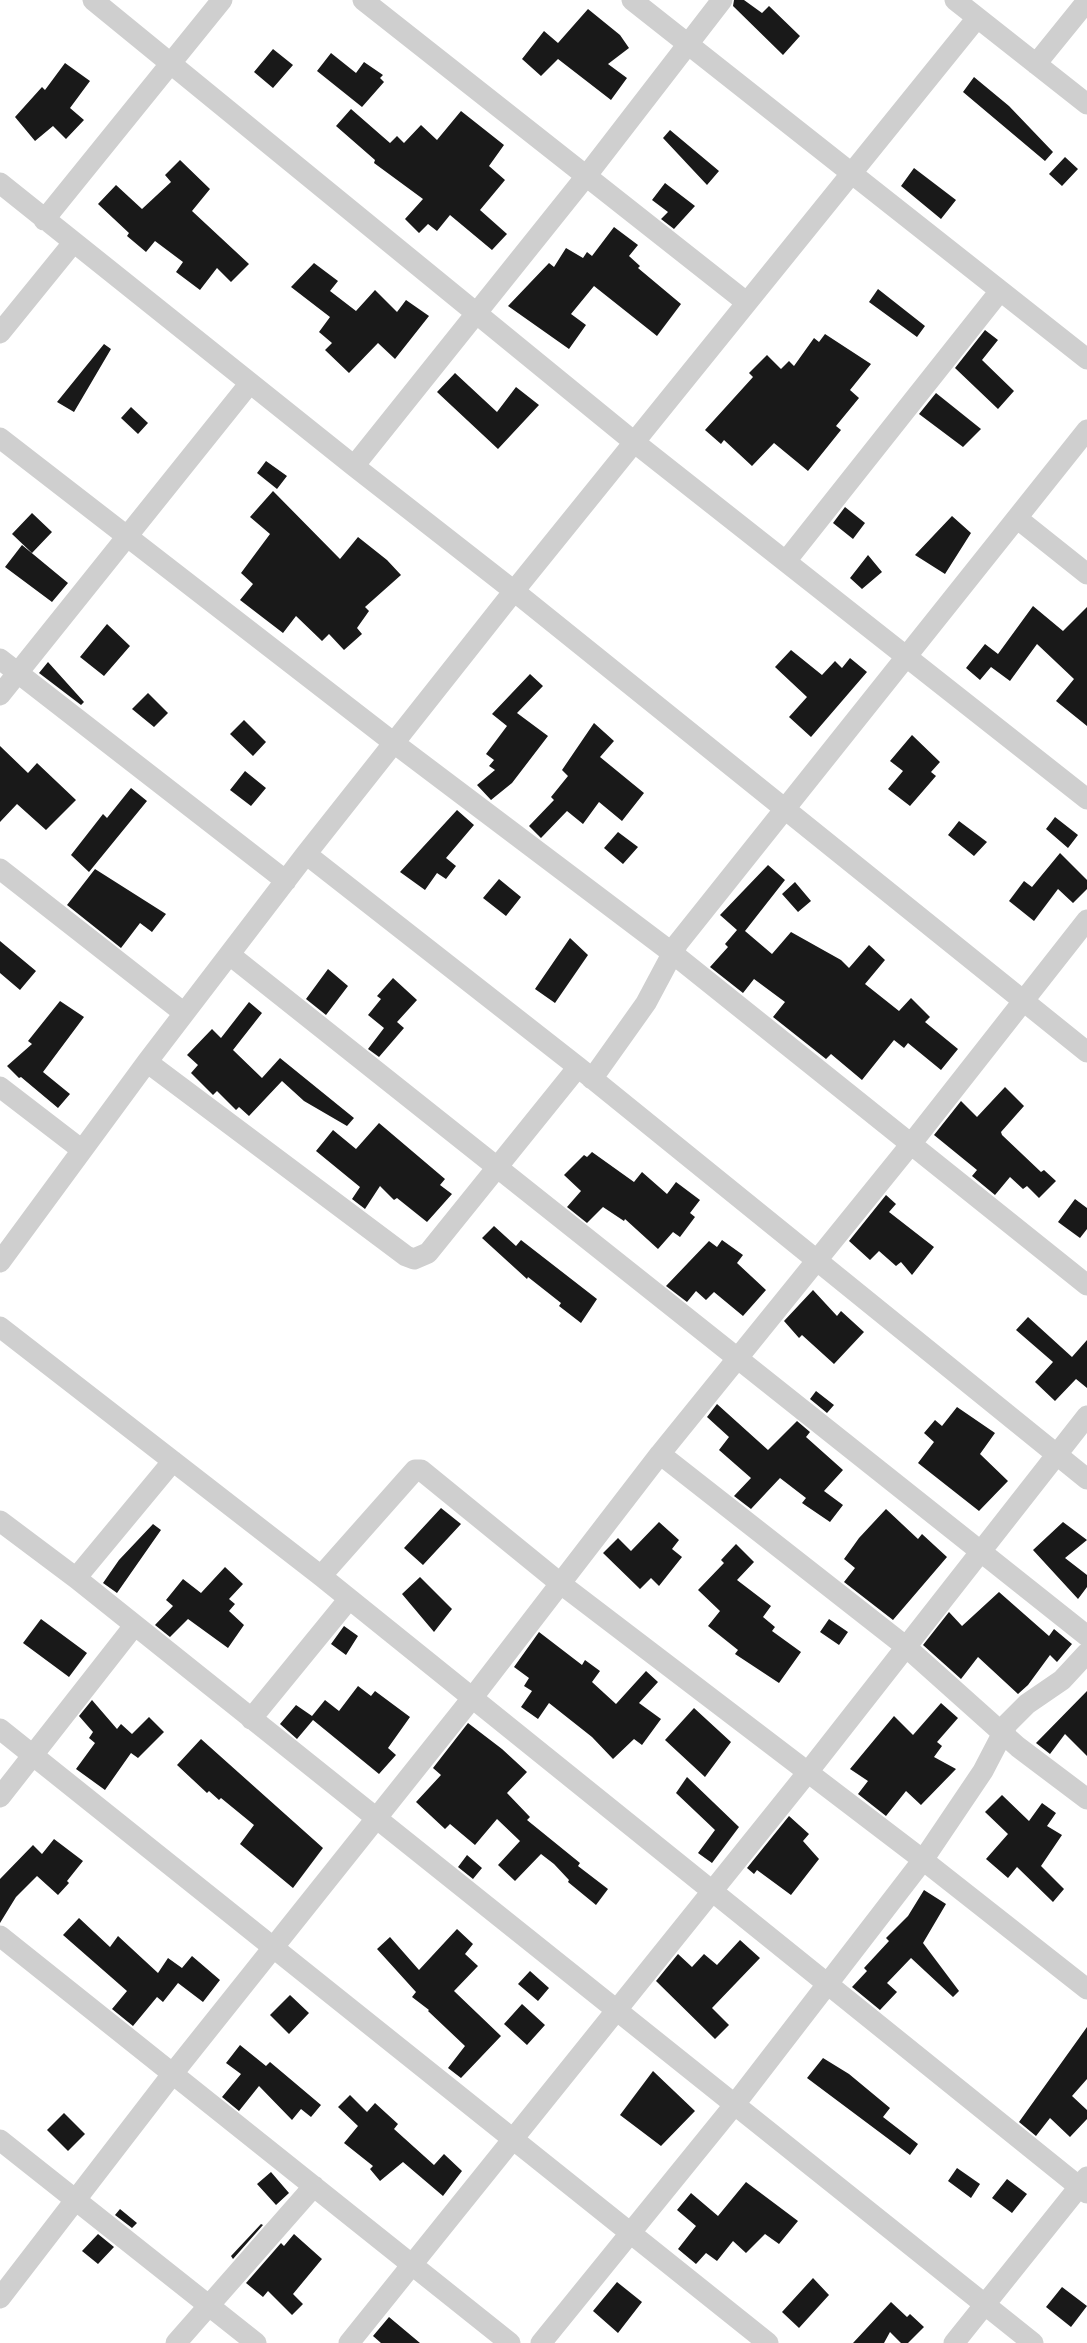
<!DOCTYPE html>
<style>
body{margin:0}
canvas{display:block;background:#fff}
</style>
<canvas width="1087" height="2343"></canvas>
<script>
const g = document.querySelector('canvas').getContext('2d');
g.lineJoin = 'round';
function paint(path, color) {
  g.fillStyle = color;
  g.fill(path, 'evenodd');
}
function poly(rows) {
  const path = new Path2D();
  for (const r of rows) {
    path.moveTo(r[0], r[1]);
    for (let i = 2; i < r.length; i += 2) path.lineTo(r[i], r[i + 1]);
  }
  return path;
}
function stroke(path, color, width, dash) {
  g.strokeStyle = color;
  g.lineWidth = width;
  g.lineCap = dash ? 'butt' : 'round';
  g.setLineDash(dash || []);
  g.stroke(path);
}
paint(poly([
 [734,0,744,0,762,13,769,6,800,36,783,55,733,6],
 [588,9,620,35,629,48,608,64,627,78,611,100,558,59,541,76,522,59,544,31,558,43],
 [273,49,293,65,273,88,254,72],
 [331,53,356,73,364,62,383,75,380,78,384,82,362,107,317,71],
 [65,63,90,81,70,108,84,120,66,139,53,126,35,141,15,117,42,87,45,90],
 [974,77,1009,106,1053,152,1045,161,963,92],
 [351,109,390,143,397,136,404,143,421,125,437,140,461,111,504,145,489,166,505,180,480,210,507,234,492,250,450,215,437,231,428,224,419,233,405,219,423,199,374,163,375,160,336,126],
 [670,130,719,171,707,185,663,138],
 [1065,157,1078,169,1062,186,1049,174],
 [180,160,210,189,192,211,249,264,231,282,217,268,200,290,176,272,183,262,155,241,146,252,127,236,129,233,98,204,116,185,142,209,171,182,165,175],
 [914,168,956,200,941,219,901,186],
 [665,183,695,206,674,229,661,219,668,212,652,200],
 [614,227,638,245,629,256,640,266,638,268,681,304,657,336,594,286,571,314,586,325,569,349,508,306,549,263,554,267,566,248,583,258,587,252,592,256],
 [314,263,338,281,330,291,356,311,375,290,397,312,406,300,429,316,395,359,378,343,349,373,325,350,332,343,319,332,330,317,291,287],
 [878,289,925,326,917,337,869,302],
 [985,330,998,340,982,360,1014,391,998,409,955,368],
 [825,334,871,364,850,390,859,398,836,426,841,430,808,471,774,443,752,466,724,440,721,444,705,430,753,377,749,373,767,355,781,369,789,361,794,366,814,338,819,342],
 [104,344,111,349,74,412,57,402],
 [455,373,497,412,516,387,539,405,498,449,437,392],
 [936,393,981,429,963,447,919,414],
 [131,407,148,423,138,434,121,418],
 [266,461,287,476,277,489,257,473],
 [273,491,340,559,358,537,387,560,401,575,365,607,369,611,357,628,362,634,344,650,329,634,322,641,296,616,283,633,240,600,253,584,241,573,270,534,250,517],
 [845,507,865,523,853,539,833,523],
 [32,513,52,532,32,553,12,534],
 [952,516,971,533,945,574,915,555],
 [22,545,68,583,52,602,5,567],
 [868,555,882,572,862,589,850,578],
 [1033,606,1063,631,1087,607,1087,726,1056,701,1074,679,1037,644,1010,681,991,667,980,680,966,668,985,644,998,654],
 [107,624,130,646,104,676,80,657],
 [791,650,822,675,835,661,842,668,850,658,867,672,811,737,789,717,807,697,775,667],
 [48,662,84,702,81,705,39,673],
 [530,674,543,686,517,713,548,736,512,783,491,800,477,785,495,770,489,766,494,760,486,754,507,726,492,714],
 [148,693,168,713,154,727,132,709],
 [244,720,266,742,253,756,230,734],
 [594,723,614,741,600,757,644,793,622,821,599,802,583,824,567,811,541,838,529,826,554,800,551,797,568,776,562,770],
 [912,735,940,762,931,772,936,776,910,806,888,789,903,771,890,761],
 [0,746,28,773,37,763,76,800,46,830,17,804,0,822],
 [245,771,266,788,251,806,230,790],
 [131,788,147,801,89,872,71,855,103,814,107,818],
 [457,810,474,825,446,858,456,866,446,879,437,873,425,890,400,872],
 [1055,817,1078,835,1068,848,1046,829],
 [959,821,987,842,974,856,948,835],
 [618,832,638,847,623,864,604,848],
 [1060,853,1087,880,1087,889,1073,903,1058,889,1034,921,1009,901,1024,881,1032,887],
 [768,865,785,880,745,931,772,954,791,932,841,960,849,968,869,945,885,960,865,984,899,1011,911,998,930,1017,925,1022,958,1049,941,1070,908,1043,904,1048,894,1040,862,1080,831,1054,826,1059,773,1017,785,1002,754,979,743,993,710,967,728,947,725,944,737,930,720,915],
 [95,869,166,914,152,932,140,923,121,948,67,905],
 [499,879,521,897,506,916,483,898],
 [795,882,811,901,798,912,782,894],
 [570,938,588,955,555,1003,535,989],
 [0,941,36,971,20,990,0,973],
 [328,969,348,986,326,1015,306,999],
 [393,978,417,1000,397,1022,404,1028,379,1057,368,1049,384,1028,368,1015,381,999,377,996],
 [60,1001,84,1017,43,1072,70,1094,58,1108,21,1077,19,1078,7,1066,32,1044,28,1041],
 [249,1002,262,1013,233,1050,262,1078,280,1058,354,1118,347,1126,304,1101,282,1081,249,1116,239,1107,236,1110,217,1091,213,1095,191,1073,198,1065,187,1055,212,1029,221,1038],
 [1005,1087,1024,1106,1001,1132,1002,1135,1041,1172,1044,1170,1056,1181,1039,1198,1027,1186,1023,1189,1010,1177,995,1195,972,1176,977,1170,934,1135,961,1101,977,1117],
 [379,1123,445,1179,440,1185,452,1194,427,1222,397,1198,394,1200,380,1186,365,1209,352,1199,360,1187,316,1151,333,1130,356,1149],
 [592,1152,634,1182,642,1172,667,1194,676,1182,700,1200,690,1213,695,1217,680,1237,673,1232,658,1249,625,1219,624,1221,603,1207,587,1223,567,1207,581,1191,564,1175,584,1155,587,1157],
 [886,1195,896,1204,889,1212,934,1247,912,1275,901,1262,896,1266,879,1251,870,1260,849,1241],
 [1075,1199,1087,1208,1087,1229,1080,1238,1058,1222],
 [494,1226,516,1246,521,1240,597,1299,581,1323,559,1306,561,1303,528,1277,527,1279,482,1238],
 [722,1240,743,1255,737,1263,766,1290,743,1316,714,1292,706,1300,696,1291,687,1302,666,1286,709,1241,717,1247],
 [813,1290,837,1316,841,1311,864,1332,834,1364,802,1335,799,1338,784,1321],
 [1028,1317,1072,1357,1087,1340,1087,1388,1076,1379,1055,1401,1035,1382,1053,1362,1016,1330],
 [816,1391,834,1405,827,1413,810,1399],
 [717,1404,768,1450,797,1421,810,1432,806,1437,843,1470,824,1491,843,1505,830,1522,802,1503,806,1498,780,1478,751,1509,734,1496,751,1478,719,1450,729,1437,707,1417],
 [957,1407,995,1433,980,1454,1008,1481,979,1511,918,1463,934,1442,924,1433,935,1420,942,1426],
 [441,1508,461,1524,423,1565,404,1548],
 [886,1509,918,1539,922,1534,947,1557,893,1620,844,1582,855,1568,844,1559,859,1538],
 [659,1522,679,1540,672,1549,682,1557,659,1586,651,1578,640,1589,603,1553,618,1538,631,1551],
 [1063,1522,1087,1540,1065,1558,1087,1575,1087,1587,1078,1599,1033,1550],
 [153,1524,161,1530,117,1593,103,1583,119,1560],
 [736,1544,754,1562,737,1580,771,1606,763,1617,775,1627,772,1631,801,1652,779,1683,735,1654,738,1650,708,1626,720,1611,698,1590,724,1563,721,1560],
 [225,1567,243,1584,229,1599,235,1604,229,1611,244,1625,228,1648,188,1619,170,1637,155,1625,173,1606,166,1600,183,1579,201,1593],
 [420,1577,452,1609,434,1632,402,1594],
 [999,1592,1049,1636,1054,1629,1072,1644,1057,1662,1050,1655,1028,1685,1018,1694,978,1657,961,1679,923,1645,949,1612,962,1626],
 [41,1619,87,1653,69,1677,23,1643],
 [829,1619,848,1632,839,1645,820,1632],
 [344,1626,358,1636,346,1655,331,1644],
 [539,1632,582,1665,585,1660,600,1671,592,1682,616,1704,646,1671,658,1682,639,1703,661,1719,642,1745,634,1739,613,1759,592,1737,549,1703,538,1719,521,1707,532,1691,524,1686,529,1678,514,1667],
 [358,1686,371,1696,375,1691,410,1717,388,1748,396,1755,379,1774,313,1720,297,1739,280,1724,296,1705,312,1716,325,1700,339,1711],
 [1087,1691,1087,1756,1065,1734,1050,1754,1036,1743],
 [92,1700,117,1729,121,1724,132,1734,149,1717,164,1732,138,1758,131,1753,105,1790,76,1769,95,1743,89,1738,93,1732,79,1716],
 [941,1703,958,1718,937,1742,942,1746,934,1757,956,1769,921,1805,906,1791,886,1816,858,1794,868,1781,850,1769,894,1716,913,1735],
 [694,1708,731,1742,705,1777,665,1740],
 [468,1723,502,1749,527,1772,507,1793,530,1817,527,1820,580,1863,578,1866,608,1889,596,1905,568,1882,569,1880,554,1864,541,1854,515,1881,498,1865,520,1841,497,1819,475,1845,450,1824,445,1829,416,1802,441,1775,433,1768],
 [201,1739,323,1848,293,1888,240,1844,254,1825,221,1798,219,1800,209,1791,207,1793,177,1765],
 [687,1777,739,1827,712,1863,698,1853,715,1830,676,1793],
 [1002,1795,1029,1821,1042,1803,1056,1813,1047,1826,1062,1835,1041,1866,1064,1889,1053,1902,1017,1867,1008,1878,986,1859,1008,1834,985,1812],
 [789,1816,809,1834,803,1841,819,1859,791,1895,757,1870,754,1874,747,1868],
 [54,1839,83,1861,67,1881,69,1883,58,1895,37,1876,16,1897,0,1923,0,1879,33,1845,42,1854],
 [467,1855,482,1868,473,1879,458,1867],
 [924,1890,946,1904,923,1943,959,1991,953,1997,911,1958,887,1983,897,1992,880,2010,852,1987,867,1971,864,1968,889,1941,886,1938,908,1916],
 [79,1918,110,1947,118,1936,158,1973,168,1958,182,1968,192,1956,220,1980,203,2002,178,1983,163,2002,157,1997,133,2026,112,2009,127,1991,63,1935],
 [457,1929,473,1944,465,1954,478,1966,454,1991,501,2036,461,2078,448,2068,465,2046,428,2011,429,2010,412,1997,416,1992,377,1949,390,1937,419,1970],
 [740,1940,760,1958,712,2008,729,2025,715,2039,656,1981,678,1954,692,1967,704,1954,717,1965],
 [530,1971,549,1988,538,2001,518,1984],
 [290,1995,309,2013,289,2034,270,2015],
 [522,2004,545,2025,527,2045,504,2024],
 [1087,2027,1087,2079,1072,2096,1087,2110,1087,2119,1070,2137,1050,2118,1036,2136,1019,2122],
 [240,2045,266,2066,270,2062,321,2105,311,2117,301,2109,292,2120,259,2086,239,2111,222,2097,241,2074,226,2063],
 [823,2058,849,2074,890,2108,883,2117,918,2144,910,2155,807,2078],
 [653,2071,695,2111,661,2146,620,2115],
 [350,2095,367,2112,375,2103,398,2124,394,2129,434,2165,444,2154,462,2171,443,2196,403,2162,380,2181,370,2169,373,2166,344,2143,358,2126,338,2107],
 [64,2113,85,2134,68,2151,47,2130],
 [957,2168,980,2184,971,2198,948,2181],
 [271,2172,289,2193,276,2205,257,2184],
 [1007,2179,1027,2194,1012,2213,992,2198],
 [746,2182,798,2221,779,2244,765,2234,746,2253,733,2241,717,2261,706,2253,696,2264,678,2249,696,2226,677,2210,691,2193,718,2216],
 [120,2209,137,2223,132,2228,115,2215],
 [261,2224,263,2225,233,2259,231,2256],
 [98,2234,114,2247,98,2264,82,2251],
 [294,2234,322,2259,293,2294,303,2304,292,2315,268,2291,263,2297,246,2283,281,2243,284,2246],
 [813,2278,829,2295,799,2328,782,2312],
 [617,2282,642,2302,618,2333,593,2311],
 [1062,2287,1087,2306,1071,2327,1046,2307],
 [891,2302,907,2317,910,2314,924,2327,908,2343,901,2343,890,2332,884,2343,853,2343],
 [389,2317,420,2343,381,2343,373,2336]
]), '#191919');
stroke(poly([
 [93,0,634,442,1087,799],
 [363,0,746,302],
 [632,0,1087,359],
 [955,0,1087,104],
 [1036,64,1087,1],
 [0,183,354,466,514,591,1087,1052],
 [44,220,222,0],
 [0,333,73,243],
 [0,438,394,743,671,952,1087,1285],
 [354,466,587,175,722,0],
 [1018,519,1087,574],
 [786,561,1000,291],
 [0,659,286,881],
 [0,695,250,383],
 [306,854,578,1067,1087,1479],
 [0,869,184,1013],
 [230,955,1087,1636],
 [147,1062,406,1256,414,1259,428,1253,578,1067],
 [592,1079,646,1003,678,943,1087,430],
 [0,1087,82,1150],
 [0,1262,147,1062,306,854,514,591,977,18],
 [0,1327,321,1576,1087,2193],
 [660,1454,905,1646,1018,1747,1087,1799],
 [0,1521,76,1578,1033,2343],
 [321,1576,415,1470,421,1470,561,1584,923,1860,1087,1989],
 [76,1578,173,1461],
 [251,1719,349,1599],
 [0,1729,768,2343],
 [0,1797,134,1626],
 [0,1936,510,2343],
 [0,2140,256,2343],
 [0,2298,174,2072,473,1697,660,1454,911,1144,1087,920],
 [176,2343,314,2186],
 [349,2343,808,1772,1087,1416],
 [541,2343,735,2104,923,1860,983,1771,1008,1723,1027,1704,1062,1680,1087,1653],
 [954,2343,1087,2177]
]), '#cfcfcf', 21);
</script>
